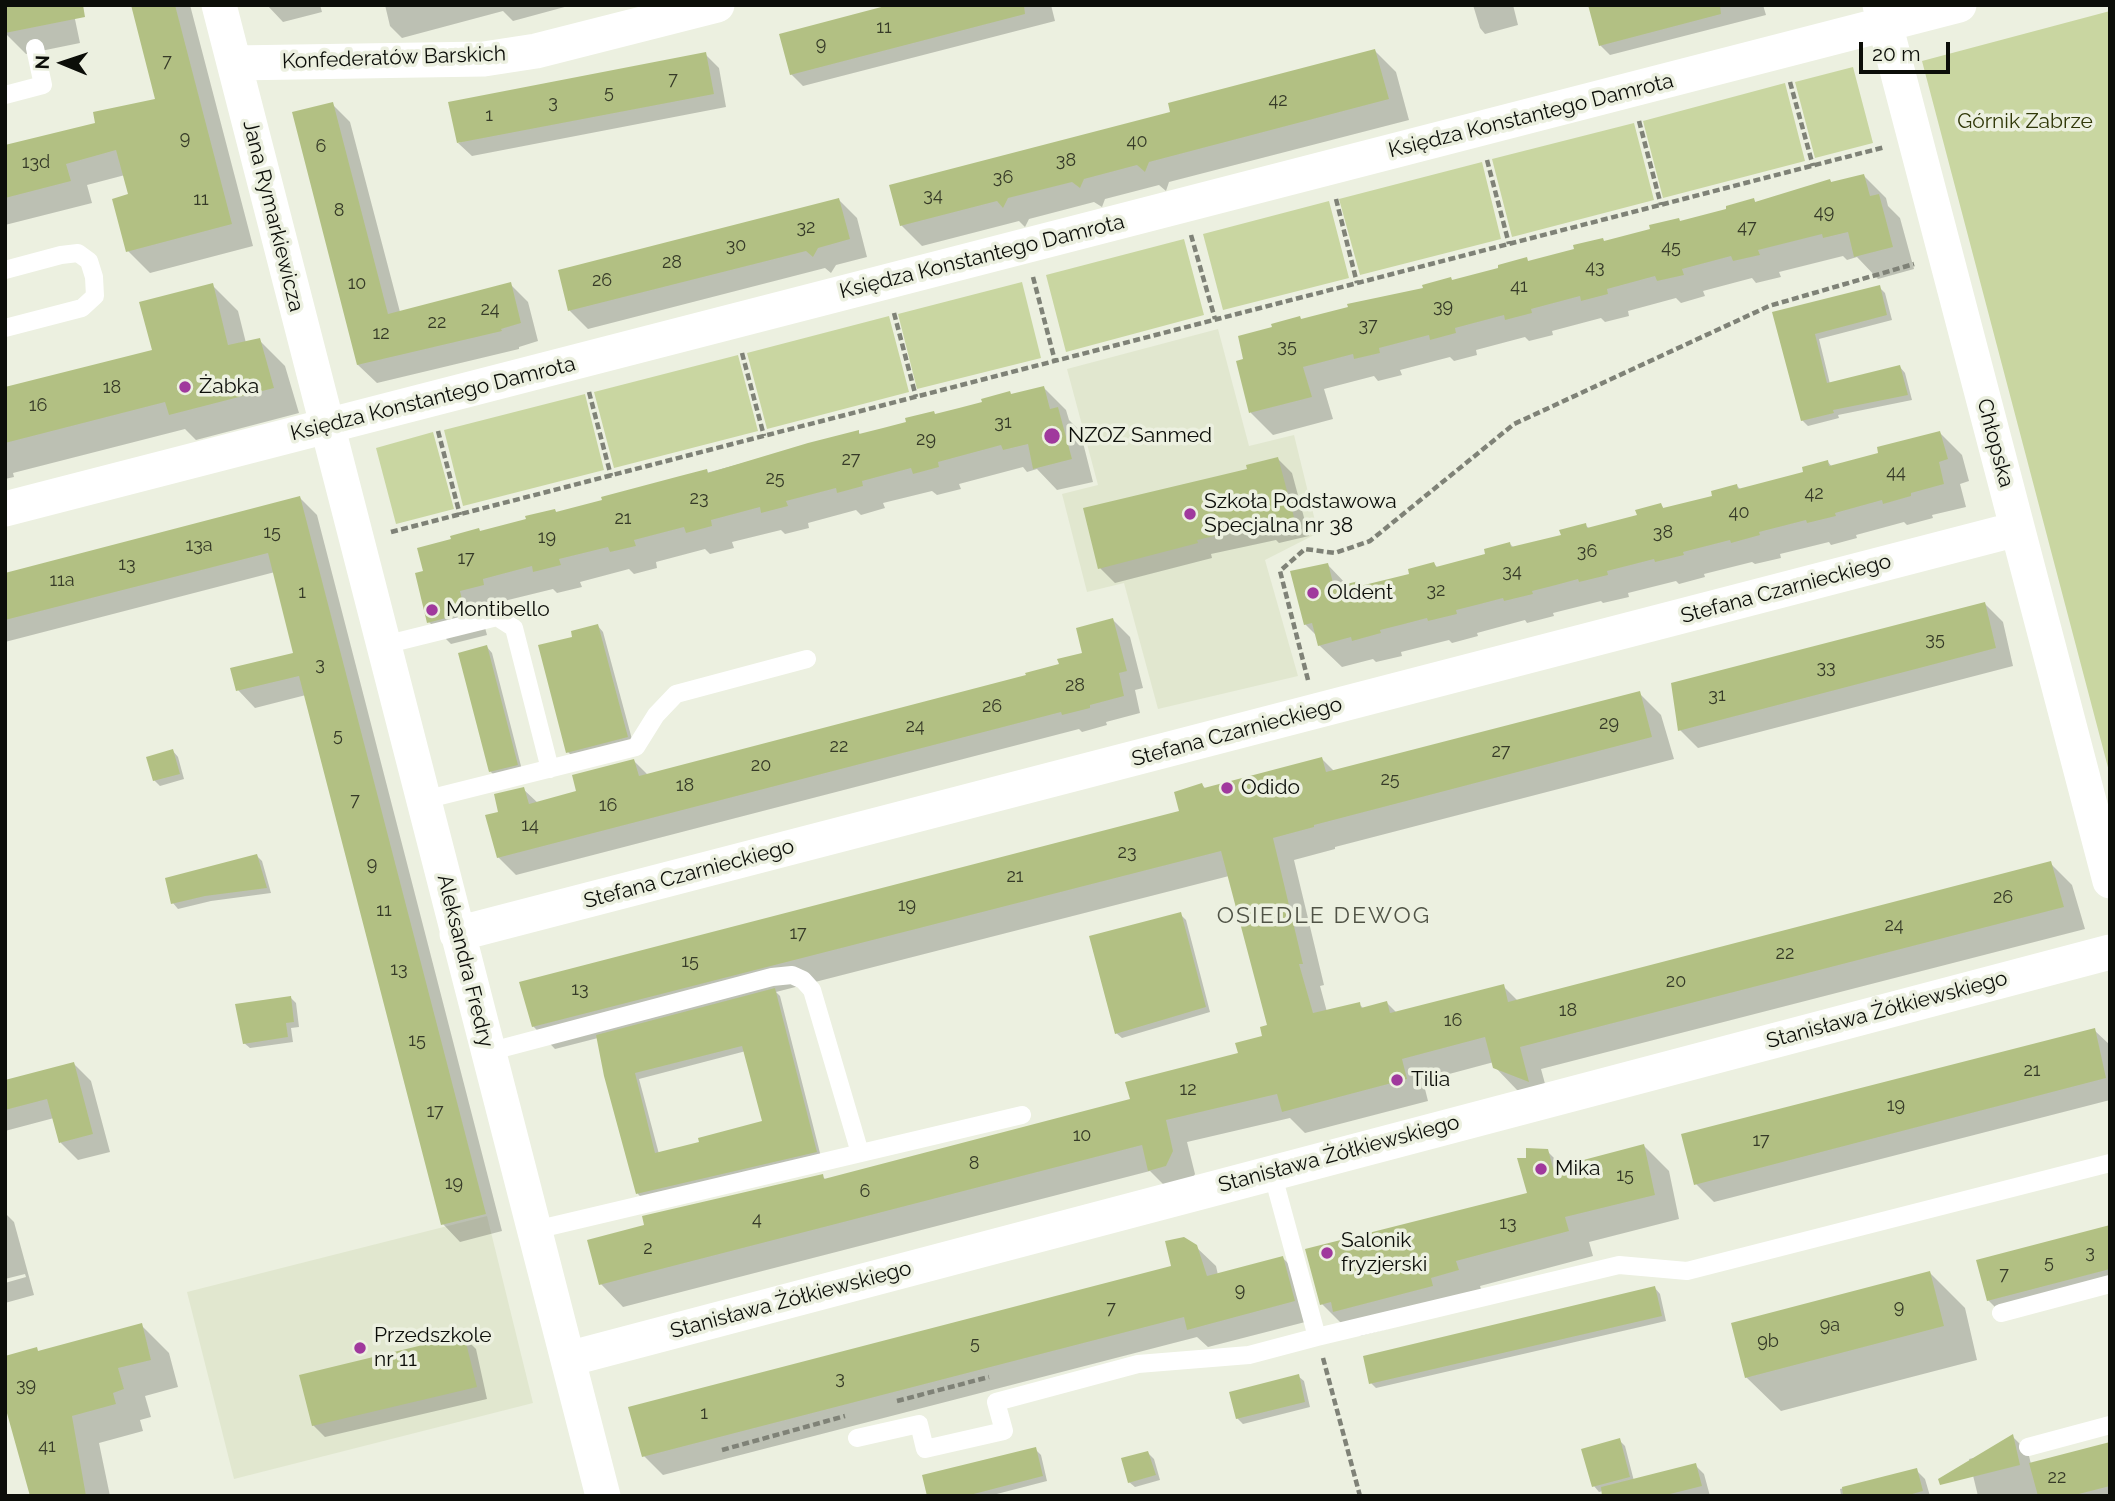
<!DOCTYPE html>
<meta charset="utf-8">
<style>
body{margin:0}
#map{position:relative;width:2115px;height:1501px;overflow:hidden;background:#ecf0e0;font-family:Raleway,sans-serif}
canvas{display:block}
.frame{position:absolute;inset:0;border:7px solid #0c0e09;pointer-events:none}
.north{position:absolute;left:28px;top:28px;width:70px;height:70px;-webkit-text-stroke:5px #ecf0e0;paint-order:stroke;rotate:272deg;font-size:19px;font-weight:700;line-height:28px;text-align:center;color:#0c0e09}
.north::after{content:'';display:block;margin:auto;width:24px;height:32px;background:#0c0e09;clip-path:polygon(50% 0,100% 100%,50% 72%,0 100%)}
.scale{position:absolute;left:1859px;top:42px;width:91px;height:32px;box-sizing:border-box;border:4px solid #0c0e09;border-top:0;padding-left:9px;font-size:21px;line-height:24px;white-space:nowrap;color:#0c0e09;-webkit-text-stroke:5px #ecf0e0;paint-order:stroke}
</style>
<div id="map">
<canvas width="2115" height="1501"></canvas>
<div class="frame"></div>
<div class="north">N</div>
<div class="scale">20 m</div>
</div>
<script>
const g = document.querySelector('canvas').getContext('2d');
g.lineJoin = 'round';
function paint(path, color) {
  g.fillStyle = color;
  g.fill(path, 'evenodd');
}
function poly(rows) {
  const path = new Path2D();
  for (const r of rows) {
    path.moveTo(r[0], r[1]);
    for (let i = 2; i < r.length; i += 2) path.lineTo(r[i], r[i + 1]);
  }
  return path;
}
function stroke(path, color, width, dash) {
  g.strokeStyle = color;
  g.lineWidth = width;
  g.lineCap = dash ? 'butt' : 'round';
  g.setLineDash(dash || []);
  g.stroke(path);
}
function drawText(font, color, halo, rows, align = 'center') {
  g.font = font + ' Raleway,sans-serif';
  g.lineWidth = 7;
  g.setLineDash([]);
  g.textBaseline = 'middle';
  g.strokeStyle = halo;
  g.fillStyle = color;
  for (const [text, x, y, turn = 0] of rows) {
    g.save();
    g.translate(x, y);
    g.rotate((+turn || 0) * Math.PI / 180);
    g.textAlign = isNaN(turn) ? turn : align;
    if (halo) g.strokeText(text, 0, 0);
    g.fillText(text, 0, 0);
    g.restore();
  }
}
paint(poly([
 [1218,329,1249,446,1294,435,1318,533,1265,560,1298,676,1158,709,1124,583,1087,592,1062,494,1098,485,1067,369],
 [487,1216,533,1403,234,1479,187,1292]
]), '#e1e7cf');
paint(poly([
 [2110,11,2110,775,1922,61],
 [1853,67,1873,143,1815,158,1795,82],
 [1785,83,1805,161,1663,198,1643,121],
 [1634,123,1654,200,1512,237,1492,159],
 [1482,162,1501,239,1360,275,1339,199],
 [1329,201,1349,278,1223,310,1203,234],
 [1184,239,1204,315,1066,352,1046,275],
 [1022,282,1041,358,917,389,898,314],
 [889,316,909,392,767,429,747,353],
 [738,355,758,431,614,468,594,392],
 [585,394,604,470,463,506,444,430],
 [433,432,454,509,396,524,376,448]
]), '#c9d6a1');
paint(poly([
 [5,5,72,5,80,43,26,54,5,33],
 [133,5,190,5,253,246,150,273,128,251,131,196,125,175,87,185,92,203,5,225,5,148,97,124,157,100],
 [267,5,320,5,322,12,283,22],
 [385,5,572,5,513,21,503,11,402,38,390,26],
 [896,5,1051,5,1055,21,803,86,791,74],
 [1473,5,1513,5,1518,25,1485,34,1480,28],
 [1590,5,1763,5,1766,15,1610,55,1600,45],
 [1375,51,1396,72,1409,120,1169,182,1166,191,1159,185,1105,199,1102,207,1094,202,1029,219,1025,227,1019,221,922,246,901,225,1172,113],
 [705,54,719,68,726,107,472,156,458,143],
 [332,104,350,122,400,312,510,284,528,302,538,341,519,347,519,349,377,383,358,365],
 [1864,176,1886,198,1888,206,1900,218,1914,269,1878,279,1857,257,1847,260,1843,256,1779,272,1781,277,1756,283,1752,278,1703,291,1705,296,1681,303,1676,298,1628,311,1629,316,1605,322,1601,318,1552,331,1553,335,1529,341,1525,337,1476,350,1477,355,1454,361,1450,357,1400,370,1402,375,1378,381,1374,376,1324,389,1333,419,1273,435,1251,413,1246,360,1302,321,1728,210,1754,200,1756,203,1830,181,1833,184],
 [839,200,857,218,867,257,836,265,831,273,825,268,588,329,570,311,560,271],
 [212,285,238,311,246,343,259,340,285,366,299,413,196,440,185,429,13,473,14,477,5,479,5,389,154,352],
 [1879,287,1885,293,1892,320,1819,339,1830,384,1900,367,1905,373,1912,400,1838,415,1839,418,1808,426,1802,420,1775,313],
 [1044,388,1066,410,1069,420,1080,431,1093,482,1057,490,1037,469,1027,472,1023,467,959,484,961,489,937,495,932,491,883,503,885,508,861,515,856,510,808,523,809,528,785,534,781,530,732,542,734,548,710,554,705,549,656,562,657,568,634,574,629,569,580,582,582,587,557,593,553,589,504,601,506,607,481,613,487,635,451,644,429,622,425,572,481,533,555,511,558,513,858,432,861,435],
 [1940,433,1962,455,1969,481,1960,484,1966,507,1932,515,1933,518,1907,525,1904,522,1856,535,1857,538,1831,545,1829,542,1780,554,1781,558,1755,564,1752,562,1704,574,1705,577,1679,584,1676,581,1628,593,1629,597,1603,603,1601,601,1553,613,1554,616,1527,623,1525,620,1477,633,1478,636,1452,643,1449,640,1401,652,1402,656,1376,662,1373,659,1342,667,1319,645,1317,636,1305,624,1327,564,1348,586,1358,583,1363,587,1411,575,1434,564,1438,568,1487,556,1510,544,1514,548,1563,536,1585,525,1590,529,1639,517,1661,505,1665,510,1714,498,1737,486,1741,490,1805,474,1828,462,1832,467,1881,454],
 [1278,459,1292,473,1309,536,1279,543,1276,540,1211,554,1212,558,1115,583,1100,568,1249,470],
 [300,498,317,515,502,1231,460,1242,443,1224,306,695,255,708,238,690,296,654,275,572,5,642,5,575],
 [1985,604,2003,622,2013,666,1698,748,1680,730],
 [1113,620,1130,637,1143,688,1135,690,1140,713,1106,722,1107,725,1082,732,1079,729,516,875,498,857,500,813,523,789,538,803,579,793,634,761,648,775,1028,677,1085,655],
 [598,626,603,632,633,743,573,757,568,752,575,638],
 [487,647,492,653,522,770,496,777,490,771],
 [1639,693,1661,715,1674,759,1335,847,1335,849,1294,860,1324,985,1320,986,1327,1012,1359,1004,1364,1009,1387,1003,1397,1013,1503,986,1518,1001,2050,863,2072,885,2085,929,1541,1069,1550,1102,1517,1090,1495,1067,1494,1062,1423,1081,1428,1101,1305,1133,1290,1118,1187,1142,1195,1174,1188,1187,1172,1193,1150,1171,623,1307,601,1284,822,1176,826,1180,1132,1100,1240,1054,1265,1037,1269,1027,1229,876,776,992,780,996,821,1157,643,1199,638,1194,598,1038,555,1049,533,1026,1181,812,1202,785,1206,789,1322,759,1335,772],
 [746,1051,764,1123,701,1143,659,1154,639,1079],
 [173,751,178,757,184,779,160,786,154,780],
 [256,855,262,861,271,893,211,901,178,909,173,903],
 [1180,914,1186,920,1210,1012,1122,1038,1116,1033],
 [290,997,296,1003,299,1027,291,1028,293,1042,250,1048,244,1043],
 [2094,1030,2110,1045,2110,1100,1714,1202,1696,1184],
 [74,1064,91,1081,110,1152,78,1160,61,1143,54,1118,5,1131,5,1082],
 [1644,1146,1669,1171,1679,1219,1589,1242,1593,1256,1480,1286,1483,1295,1457,1311,1360,1336,1352,1328,1347,1329,1322,1304,1530,1194,1528,1160,1547,1151,1563,1167],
 [5,1213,14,1222,34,1295,5,1303,5,1283,26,1277,25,1274,5,1279],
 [2110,1227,2110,1291,2006,1318,1988,1300],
 [1196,1247,1216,1266,1218,1275,1283,1258,1301,1277,1313,1320,1208,1347,1197,1337,663,1475,644,1456,1173,1268],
 [1930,1273,1965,1308,1977,1360,1781,1411,1746,1377],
 [1655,1288,1660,1294,1666,1321,1376,1388,1371,1383],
 [141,1325,169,1353,178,1387,145,1396,151,1417,140,1420,143,1431,99,1443,110,1496,32,1496,39,1353],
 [464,1337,476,1349,487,1399,325,1437,313,1425],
 [1298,1376,1304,1381,1310,1407,1243,1424,1237,1418],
 [2013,1437,2028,1452,2031,1464,2110,1444,2110,1496,1978,1496,1969,1459,1978,1457],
 [1619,1440,1625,1446,1634,1481,1695,1465,1704,1474,1710,1496,1637,1496,1633,1483,1599,1492,1594,1486],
 [1035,1449,1041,1455,1047,1481,989,1496,929,1496],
 [1148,1453,1154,1459,1160,1480,1135,1487,1129,1482],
 [1916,1470,1925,1479,1930,1496,1841,1496,1840,1489]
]), '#0003');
paint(poly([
 [5,5,83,5,85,17,5,33],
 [131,5,175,5,232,224,126,252,112,199,128,194,116,150,66,164,71,181,5,198,5,145,95,123,93,112,155,99],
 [889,5,1024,5,1025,14,790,75,779,34],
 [1588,5,1720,5,1721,14,1599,46],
 [1375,49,1389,99,1149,162,1145,172,1137,165,1084,179,1080,188,1072,182,1008,198,1003,208,997,201,900,226,889,185,1170,112,1168,103],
 [706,52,714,94,457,143,448,102],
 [333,102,388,314,511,282,521,323,501,329,502,331,357,365,292,112],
 [1864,174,1870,196,1879,194,1893,247,1854,257,1848,232,1823,238,1822,234,1758,250,1760,255,1733,261,1731,256,1682,269,1684,275,1657,281,1655,276,1607,289,1608,294,1581,301,1580,296,1531,309,1532,313,1505,320,1504,315,1455,328,1456,333,1430,340,1429,335,1379,348,1380,353,1354,359,1353,354,1303,367,1312,397,1249,413,1236,361,1243,359,1238,336,1272,327,1271,324,1300,316,1301,319,1348,307,1347,304,1423,288,1422,285,1451,277,1452,280,1498,268,1498,265,1527,257,1528,261,1574,249,1573,245,1603,238,1604,241,1650,229,1649,225,1679,218,1680,221,1726,209,1726,206,1754,198,1755,202,1830,179,1831,182],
 [839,198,850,239,818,248,813,257,806,251,568,311,558,270],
 [213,283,228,345,260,338,274,388,169,415,165,402,5,443,5,387,152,350,139,302],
 [1880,285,1887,315,1815,334,1827,383,1900,365,1908,395,1833,410,1834,413,1801,421,1772,312],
 [1044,386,1050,409,1058,407,1072,459,1033,469,1028,444,1003,450,1001,445,938,462,939,467,913,474,911,468,862,481,863,486,837,493,836,488,786,501,788,506,761,513,760,507,711,520,712,526,686,533,684,527,634,540,636,546,610,552,608,547,559,559,561,565,533,572,532,566,483,579,484,585,460,591,465,613,427,623,415,573,423,571,417,548,451,539,450,536,479,528,480,531,526,519,525,516,555,509,556,512,602,500,601,497,680,476,707,469,708,473,808,443,859,430,859,434,883,428,906,422,905,418,934,411,935,414,959,408,982,402,981,399,1010,391,1011,394],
 [1940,431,1948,459,1939,462,1944,484,1911,493,1911,496,1883,504,1882,500,1835,513,1836,516,1807,523,1806,520,1759,532,1760,535,1731,543,1730,540,1683,552,1684,555,1655,562,1654,559,1607,571,1608,575,1579,582,1578,579,1556,585,1532,591,1533,594,1504,601,1503,598,1480,604,1456,610,1457,614,1428,621,1427,618,1404,624,1380,630,1381,633,1352,641,1351,637,1318,646,1312,623,1304,625,1290,571,1328,563,1334,587,1359,581,1360,586,1409,574,1408,569,1434,562,1436,567,1485,554,1484,549,1510,542,1511,547,1561,535,1559,530,1586,523,1587,528,1637,515,1635,510,1661,503,1663,508,1712,496,1711,491,1737,484,1738,489,1803,472,1802,467,1828,460,1829,466,1878,453,1877,447],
 [1278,457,1295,521,1263,529,1262,525,1197,540,1198,543,1098,569,1083,508,1247,469,1246,465],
 [300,496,486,1214,441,1225,299,676,236,691,230,668,293,653,268,553,5,620,5,573],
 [1985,602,1996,648,1678,731,1671,683],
 [1113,618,1127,671,1119,673,1124,696,1090,705,1090,708,1062,715,1061,712,497,858,485,815,498,812,494,794,524,787,529,804,576,791,572,775,634,759,639,776,1026,675,1025,673,1059,664,1057,659,1082,653,1076,628],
 [598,624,628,737,566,753,538,645,572,637,571,631],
 [487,645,518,765,489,772,458,653],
 [1640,691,1652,737,1314,825,1314,827,1273,838,1303,964,1299,964,1313,1013,1360,1002,1361,1008,1387,1001,1390,1013,1504,984,1508,1002,2051,861,2064,907,1520,1047,1529,1082,1493,1068,1485,1037,1402,1059,1407,1079,1282,1112,1277,1094,1166,1120,1173,1151,1166,1166,1148,1171,1142,1145,599,1285,587,1240,644,1225,642,1216,823,1174,824,1179,1130,1099,1125,1082,1238,1053,1235,1043,1262,1036,1260,1027,1267,1025,1221,851,532,1027,519,982,1179,811,1174,792,1202,783,1204,788,1322,757,1326,772],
 [173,749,180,774,153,781,146,757],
 [257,854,267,888,205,896,171,904,165,878],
 [1181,912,1206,1007,1115,1034,1089,936],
 [775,988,817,1152,636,1194,604,1076,596,1035],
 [742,1046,762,1121,698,1138,699,1142,655,1153,635,1073],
 [291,996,294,1022,286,1023,288,1037,243,1044,235,1004],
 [2095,1028,2106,1078,1694,1185,1681,1134],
 [74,1062,93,1134,59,1143,47,1099,5,1110,5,1080],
 [1644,1144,1655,1195,1565,1217,1569,1231,1456,1261,1459,1270,1431,1278,1433,1286,1333,1312,1331,1302,1320,1305,1305,1249,1527,1193,1517,1158,1526,1158,1526,1148,1548,1149,1553,1168],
 [2110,1225,2110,1269,1987,1301,1976,1260],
 [1184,1237,1197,1245,1207,1276,1283,1256,1295,1301,1187,1330,1184,1317,642,1457,628,1407,1171,1266,1165,1241],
 [1930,1271,1944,1326,1745,1378,1731,1323],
 [1655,1286,1662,1316,1369,1384,1363,1356],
 [142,1323,151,1360,118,1368,124,1389,113,1393,116,1404,72,1416,86,1496,30,1496,5,1406,5,1356,37,1347,38,1351],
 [464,1335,477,1387,312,1426,299,1375],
 [1299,1374,1305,1402,1236,1419,1229,1392],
 [2013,1434,2020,1465,1940,1485,1938,1479],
 [1620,1438,1630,1477,1592,1487,1581,1449],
 [2110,1442,2110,1486,2071,1496,2038,1496,2029,1463],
 [1036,1447,1043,1476,966,1496,927,1496,922,1475],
 [1148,1451,1156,1475,1128,1483,1121,1458],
 [1696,1463,1702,1486,1662,1496,1602,1496,1601,1487],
 [1917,1468,1923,1491,1905,1496,1843,1496,1842,1487]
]), '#b2c083');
stroke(poly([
 [1790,82,1813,166],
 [1639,121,1661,205],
 [1487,160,1509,244],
 [1336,199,1357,283],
 [1191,235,1215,319],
 [1033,277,1055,361],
 [894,313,916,397],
 [742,353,764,436],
 [589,392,611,476],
 [438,431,460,515],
 [391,532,1885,147],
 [1308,680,1280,571,1305,549,1335,553,1370,541,1514,424,1769,306,1914,264],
 [1323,1358,1360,1496],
 [897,1401,989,1377],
 [722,1450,845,1416]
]), '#7f8277', 4.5, [7, 3.5]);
stroke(poly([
 [5,95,43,85,35,48],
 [5,270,61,255,78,253,89,261,94,277,95,296,82,308,5,328],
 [384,645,497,617,514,628,550,769],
 [424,800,636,747,656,715,676,694,807,659],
 [488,1052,772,977,792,975,803,980,812,990,860,1153],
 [1272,1172,1317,1337],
 [535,1230,1022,1115],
 [2001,1313,2110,1284],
 [857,1438,919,1424,925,1449,1004,1431,996,1402,1138,1364,1249,1355,1317,1337,1619,1265,1687,1271,2110,1163],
 [2028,1447,2110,1425]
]), '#fff', 18);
stroke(poly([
 [219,5,603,1496],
 [1880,5,2110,881],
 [234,63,484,59,536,51,717,5],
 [5,509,1959,5],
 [457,934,2017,529],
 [568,1359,2110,952]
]), '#fff', 35);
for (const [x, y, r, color] of [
 [185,387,7,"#a0399d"],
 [1052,436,9,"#a0399d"],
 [1190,514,7,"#a0399d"],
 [1313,593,7,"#a0399d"],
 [432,610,7,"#a0399d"],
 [1227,788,7,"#a0399d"],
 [1397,1080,7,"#a0399d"],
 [1541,1169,7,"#a0399d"],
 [1327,1253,7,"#a0399d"],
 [360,1348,7,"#a0399d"]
]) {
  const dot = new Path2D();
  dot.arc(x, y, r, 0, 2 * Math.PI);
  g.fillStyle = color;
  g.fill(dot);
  stroke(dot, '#ecf0e0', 2.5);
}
drawText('18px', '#363a28', null, [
 ["11",884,28],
 ["9",821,45],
 ["7",167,62],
 ["7",673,80],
 ["5",609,93],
 ["42",1278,101],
 ["3",553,103],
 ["1",489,116],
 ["9",185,139],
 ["40",1137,142],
 ["6",321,147],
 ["38",1066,161],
 ["13d",36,163],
 ["36",1003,178],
 ["34",933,196],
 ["11",201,200],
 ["8",339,211],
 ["49",1824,213],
 ["32",806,228],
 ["47",1747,228],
 ["30",736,246],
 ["45",1671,248],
 ["28",672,263],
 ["43",1595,268],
 ["26",602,281],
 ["10",357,284],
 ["41",1519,287],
 ["39",1443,307],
 ["24",490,310],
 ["22",437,323],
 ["37",1368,326],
 ["12",381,334],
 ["35",1287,347],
 ["18",112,388],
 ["16",38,406],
 ["31",1003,423],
 ["29",926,440],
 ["27",851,460],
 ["44",1896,473],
 ["25",775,479],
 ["42",1814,494],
 ["23",699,499],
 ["40",1739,513],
 ["21",623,519],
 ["15",272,533],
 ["38",1663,533],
 ["19",547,538],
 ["13a",199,546],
 ["36",1587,552],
 ["17",466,559],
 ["13",127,565],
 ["34",1512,572],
 ["11a",62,581],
 ["32",1436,591],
 ["1",302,593],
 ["35",1935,640],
 ["3",320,665],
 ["33",1826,668],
 ["28",1075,686],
 ["31",1717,696],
 ["26",992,707],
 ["29",1609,724],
 ["24",915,727],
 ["5",338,736],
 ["22",839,747],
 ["27",1501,752],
 ["20",761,766],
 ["25",1390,780],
 ["18",685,786],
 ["7",355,801],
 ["16",608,806],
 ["14",530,826],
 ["23",1127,853],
 ["9",372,865],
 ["21",1015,877],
 ["26",2003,898],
 ["19",907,906],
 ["11",384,911],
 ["24",1894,926],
 ["17",798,934],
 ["22",1785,954],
 ["15",690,962],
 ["13",399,970],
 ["20",1676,982],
 ["13",580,990],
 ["18",1568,1011],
 ["16",1453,1021],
 ["15",417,1041],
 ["21",2032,1071],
 ["12",1188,1090],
 ["19",1896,1106],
 ["17",435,1112],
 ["10",1082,1136],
 ["17",1761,1141],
 ["8",974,1164],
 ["15",1625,1176],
 ["19",454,1184],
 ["6",865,1192],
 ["4",757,1220],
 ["13",1508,1224],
 ["2",648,1249],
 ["3",2090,1253],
 ["5",2049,1263],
 ["7",2004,1275],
 ["9",1240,1291],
 ["9",1899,1308],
 ["7",1111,1309],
 ["9a",1830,1326],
 ["9b",1768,1342],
 ["5",975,1344],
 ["3",840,1379],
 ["39",26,1386],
 ["1",704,1414],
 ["41",47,1447],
 ["22",2057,1478]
]);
drawText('21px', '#0c0e09', '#ecf0e0', [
 ["Konfederatów Barskich",394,58,-2],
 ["Księdza Konstantego Damrota",1531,116,-14],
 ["Jana Rymarkiewicza",273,216,76],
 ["Księdza Konstantego Damrota",982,257,-14],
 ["Księdza Konstantego Damrota",433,399,-14],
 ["Chłopska",1995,443,75],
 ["Stefana Czarnieckiego",1786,589,-15],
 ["Stefana Czarnieckiego",1237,732,-15],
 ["Stefana Czarnieckiego",689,874,-15],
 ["Aleksandra Fredry",465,961,76],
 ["Stanisława Żółkiewskiego",1887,1010,-15],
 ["Stanisława Żółkiewskiego",1339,1154,-15],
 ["Stanisława Żółkiewskiego",791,1300,-15]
]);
drawText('21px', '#313909', '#ecf0e0', [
 ["Górnik Zabrze",2025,122]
]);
drawText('21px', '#0c0e09', '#ecf0e0', [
 ["Żabka",199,387],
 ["NZOZ Sanmed",1068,436],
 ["Szkoła Podstawowa",1204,502],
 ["Specjalna nr 38",1204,526],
 ["Oldent",1327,593],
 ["Montibello",446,610],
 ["Odido",1241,788],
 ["Tilia",1411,1080],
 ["Mika",1555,1169],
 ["Salonik",1341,1241],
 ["fryzjerski",1341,1265],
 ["Przedszkole",374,1336],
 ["nr 11",374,1360]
], 'left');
g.letterSpacing = '2px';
drawText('23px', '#505346', '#ecf0e0', [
 ["OSIEDLE DEWOG",1324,916]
]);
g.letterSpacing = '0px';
</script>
